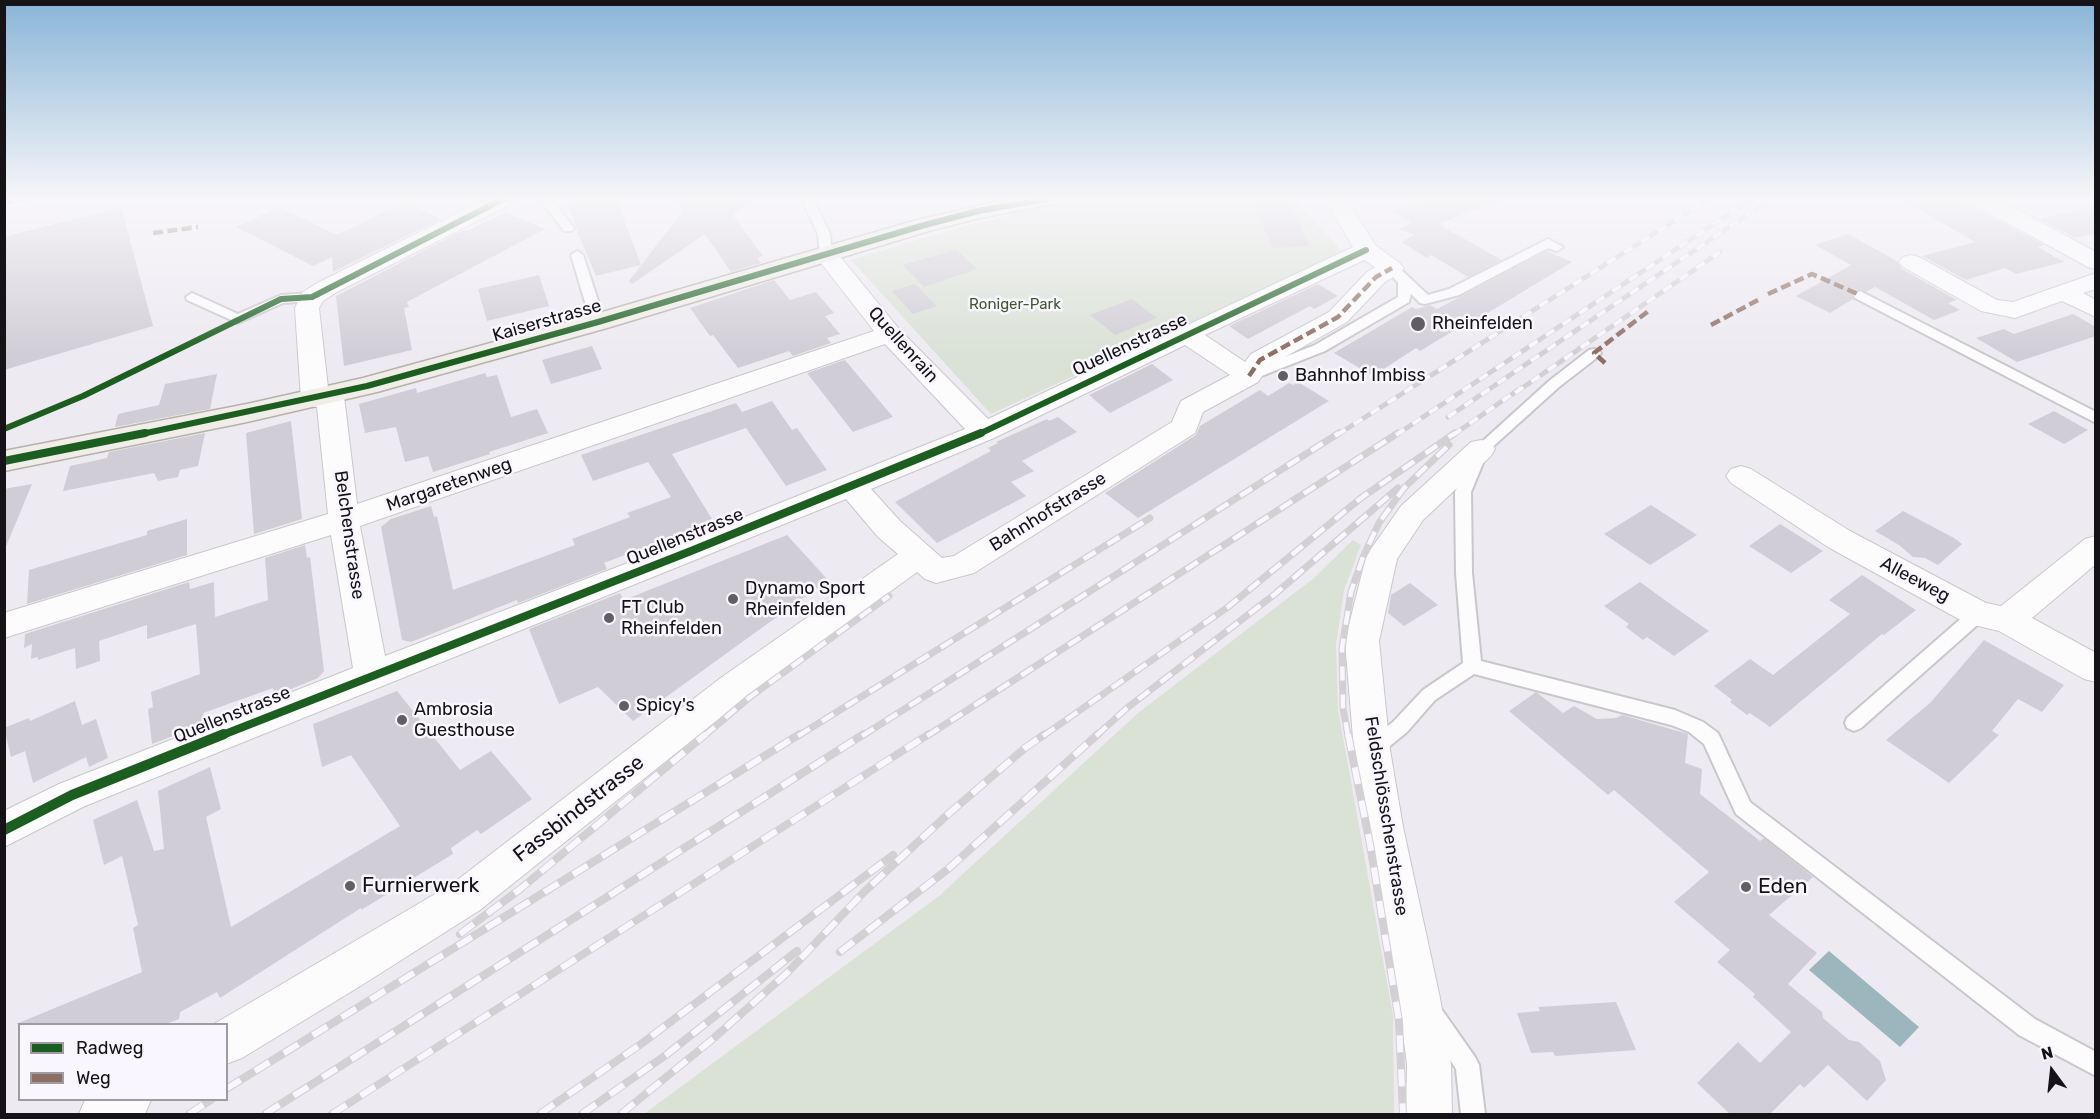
<!DOCTYPE html>
<meta charset="utf-8">
<style>
body{margin:0}
#map{position:relative;width:2100px;height:1119px;overflow:hidden;background:#eeeaf2;font-family:Rubik,sans-serif}
canvas{display:block}
.frame{position:absolute;inset:0;border:6px solid #151318;pointer-events:none}
.legend{position:absolute;left:18px;top:1023px;width:210px;height:78px;box-sizing:border-box;background:#f9f6ff;border:2px solid #9e9ba3;margin:0;padding:8px 10px;list-style:none;font-size:18px;color:#151318}
.legend li{display:flex;align-items:center;gap:12px;height:30px}
.legend b{width:30px;border:2px solid #9e9ba3}
.north{position:absolute;left:2022px;top:1041px;width:60px;height:60px;-webkit-text-stroke:4px #f9f6ff;paint-order:stroke;rotate:345deg;font-size:16px;font-weight:700;line-height:24px;text-align:center;color:#151318}
.north::after{content:'';display:block;margin:auto;width:21px;height:27px;background:#151318;clip-path:polygon(50% 0,100% 100%,50% 72%,0 100%)}
</style>
<div id="map">
<canvas width="2100" height="1119"></canvas>
<div class="frame"></div>
<ul class="legend">
<li><b style="height:8px;background:#1b5e20"></b>Radweg</li>
<li><b style="height:8px;background:#8d6e63"></b>Weg</li>
</ul>
<div class="north">N</div>
</div>
<script>
const g = document.querySelector('canvas').getContext('2d');
g.lineJoin = 'round';
function paint(path, color) {
  g.fillStyle = color;
  g.fill(path, 'evenodd');
}
function poly(rows) {
  const path = new Path2D();
  for (const r of rows) {
    path.moveTo(r[0], r[1]);
    for (let i = 2; i < r.length; i += 2) path.lineTo(r[i], r[i + 1]);
  }
  return path;
}
function stroke(path, color, width, dash) {
  g.strokeStyle = color;
  g.lineWidth = width;
  g.lineCap = dash ? 'butt' : 'round';
  g.setLineDash(dash || []);
  g.stroke(path);
}
function drawText(font, color, halo, rows, align = 'center') {
  g.font = font + ' Rubik,sans-serif';
  g.lineWidth = 5;
  g.setLineDash([]);
  g.textBaseline = 'middle';
  g.strokeStyle = halo;
  g.fillStyle = color;
  for (const [text, x, y, turn = 0] of rows) {
    g.save();
    g.translate(x, y);
    g.rotate((+turn || 0) * Math.PI / 180);
    g.textAlign = isNaN(turn) ? turn : align;
    if (halo) g.strokeText(text, 0, 0);
    g.fillText(text, 0, 0);
    g.restore();
  }
}
paint(poly([
 [1104,198,1293,198,1343,252,991,414,851,260,967,225,1063,203],
 [1353,540,1361,545,1344,590,1336,645,1338,709,1393,1016,1394,1114,644,1114,939,896,1138,713,1314,578]
]), '#dae1d5');
paint(poly([
 [1829,951,1919,1027,1900,1047,1809,970]
]), '#9cb6be');
paint(poly([
 [570,198,616,198,641,265,596,276,579,236,568,202,571,201],
 [677,198,758,198,733,215,763,256,757,258,761,263,731,272,705,234,632,284,629,281,682,212],
 [1250,198,1286,198,1310,246,1273,248],
 [1425,198,1500,198,1501,200,1438,224,1502,260,1468,277,1431,255,1427,258,1401,242,1415,235,1399,229,1412,223,1392,211],
 [1900,198,1962,198,1970,205,2044,245,2038,247,2064,262,2016,274,2005,268,1966,280,1922,256,1975,242],
 [405,202,441,219,333,272,332,257,313,266,236,227,280,207,337,235],
 [2096,206,2096,233,2075,238,2040,219],
 [121,207,153,326,4,370,4,237],
 [506,212,545,229,407,302,409,307,404,308,412,350,344,366,336,296,464,230,467,231],
 [1848,234,1897,261,1902,269,1957,300,1948,303,1960,310,1934,320,1875,287,1866,292,1859,289,1852,294,1853,299,1830,313,1796,296,1851,265,1815,245],
 [956,249,977,269,924,287,903,265],
 [1547,251,1572,262,1476,320,1473,319,1420,351,1416,348,1373,376,1334,353,1412,307,1416,309,1430,305,1437,309],
 [539,275,549,306,487,321,478,289],
 [774,280,790,300,816,292,834,313,825,316,840,334,827,338,831,343,793,356,789,351,738,368,713,335,710,336,690,308],
 [915,284,937,306,913,314,892,291],
 [1318,284,1338,296,1314,309,1310,306,1248,339,1229,326],
 [1132,299,1157,318,1115,335,1090,315],
 [2073,314,2096,327,2096,336,2017,362,1976,338,2004,329,2014,334],
 [592,346,602,369,551,384,542,360],
 [845,360,893,417,853,432,807,373],
 [1152,364,1173,380,1110,413,1089,395],
 [485,373,487,377,497,375,511,417,537,409,548,433,489,452,490,454,433,472,428,456,405,462,396,427,365,433,359,404,416,388,417,393],
 [217,374,210,409,115,427,118,414,159,405,165,384],
 [1298,382,1329,401,1138,518,1105,493,1196,435,1200,426,1260,390,1268,396,1289,383,1293,385],
 [772,401,792,430,797,428,827,470,786,486,746,428,672,454,712,519,692,526,693,529,604,563,607,569,518,603,517,600,411,642,402,640,381,527,391,519,431,506,434,517,437,516,453,590,575,545,572,539,630,517,627,513,671,497,648,462,593,481,581,455,736,403,742,412],
 [2054,411,2088,430,2064,444,2028,424],
 [1058,417,1077,432,1022,461,1034,471,1011,482,1026,496,937,543,895,502,991,451,988,448,998,443,996,442,1047,419,1049,421],
 [291,421,302,519,254,534,246,433],
 [205,433,198,466,180,470,178,477,158,481,154,473,63,491,70,466,107,458,109,452],
 [32,484,5,549,4,549,4,489],
 [1651,505,1697,535,1650,565,1604,534],
 [1903,511,1954,538,1962,544,1938,565,1925,558,1913,557,1899,545,1875,531],
 [187,519,187,555,27,604,29,570,147,535,147,531],
 [1780,524,1823,551,1791,573,1749,546],
 [787,535,828,580,633,721,598,687,559,704,529,629,620,593,624,600],
 [305,545,307,558,310,557,324,671,318,678,274,696,273,688,203,713,205,724,152,744,148,709,153,707,151,692,200,674,196,624,147,639,147,625,99,641,100,661,76,669,75,648,38,660,38,657,31,659,32,644,24,648,25,634,189,582,190,589,214,582,215,617,268,600,265,558],
 [1862,575,1916,610,1884,635,1882,634,1770,727,1750,713,1747,715,1730,702,1732,700,1714,686,1750,659,1773,675,1850,614,1829,600],
 [1640,582,1680,611,1709,631,1674,656,1647,637,1643,640,1626,627,1629,624,1604,606],
 [1410,583,1438,605,1404,626,1388,613,1391,595],
 [1984,640,2064,685,2042,712,2018,699,1992,731,1999,735,1949,783,1886,740,1931,702],
 [397,691,460,770,491,751,532,799,481,834,477,830,451,848,453,854,361,910,361,908,220,998,217,992,180,1012,179,1019,166,1024,16,1024,142,972,133,928,138,925,122,856,104,865,93,820,137,800,154,851,164,849,158,791,210,767,221,809,206,817,231,927,400,826,351,755,322,767,313,724],
 [1536,692,1563,713,1574,706,1597,719,1616,718,1622,715,1688,734,1685,763,1702,769,1700,794,1760,841,1764,838,1813,877,1769,915,1817,953,1788,984,1822,1012,1823,1018,1849,1040,1859,1042,1880,1061,1886,1080,1867,1101,1828,1065,1804,1088,1800,1084,1770,1114,1730,1114,1697,1083,1738,1042,1760,1063,1791,1032,1753,997,1755,994,1717,962,1730,950,1674,902,1709,872,1614,790,1608,795,1509,711],
 [75,701,82,725,96,719,108,758,89,767,86,757,33,783,25,751,11,757,4,728,29,718,30,721],
 [1616,1002,1636,1050,1555,1056,1553,1052,1531,1053,1517,1013,1540,1011,1538,1007]
]), '#d1cdd6');
const lane = poly([
 [539,198,551,198,574,228,572,231,564,231,539,198],
 [801,198,813,198,830,234,832,254,830,257,826,258,820,254,818,234,801,198],
 [1334,198,1359,198,1357,200,1336,204,1330,201,1334,198],
 [1548,239,1563,247,1557,251,1548,248,1459,295,1425,304,1420,303,1411,294,1409,302,1325,351,1254,379,1244,379,1242,376,1244,373,1315,345,1398,297,1398,283,1386,268,1388,265,1396,265,1428,295,1449,289,1548,239],
 [577,251,583,255,605,322,603,325,593,325,591,322,571,255,577,251],
 [1860,291,2096,412,2096,423,1855,298,1854,295,1860,291],
 [192,293,238,314,281,295,312,293,318,297,312,301,283,303,238,323,187,300,186,297,192,293],
 [1594,349,1599,350,1601,353,1599,356,1559,387,1488,451,1471,492,1472,573,1481,661,1675,710,1703,722,1718,733,1750,802,2035,1019,2096,1052,2096,1076,2019,1035,1736,814,1704,744,1689,732,1671,725,1474,674,1435,700,1407,732,1379,755,1372,757,1365,755,1362,749,1365,743,1393,722,1423,690,1463,663,1456,573,1455,492,1474,449,1549,381,1589,350,1594,349],
 [1978,608,1984,609,1987,614,1984,619,1861,728,1854,731,1847,728,1845,723,1847,718,1972,609,1978,608],
 [1434,1007,1442,1010,1475,1057,1479,1065,1485,1114,1461,1114,1456,1069,1423,1018,1426,1010,1434,1007]
]);
const street = poly([
 [488,198,516,198,513,203,337,292,323,301,319,308,328,388,340,390,344,396,357,504,874,331,814,254,818,249,826,247,834,249,899,329,988,419,1353,247,1324,198,1346,198,1375,245,1400,263,1404,268,1400,273,1385,282,1347,322,1269,366,1258,382,1203,412,1195,433,974,573,936,583,925,579,917,572,746,697,480,910,362,985,242,1058,226,1064,226,1024,214,1024,452,884,722,677,898,554,878,537,846,499,85,806,4,847,4,811,59,784,353,668,331,535,4,638,4,613,328,514,317,407,305,405,301,399,295,308,300,297,303,292,319,282,488,198],
 [1364,260,1375,267,1367,272,1329,312,1251,354,1245,362,1205,335,1364,260],
 [885,344,965,429,680,543,385,656,360,526,885,344],
 [1185,345,1230,375,1181,401,1172,422,954,556,942,558,900,521,871,489,994,438,1185,345],
 [1968,198,1996,198,2096,252,2096,269,2088,267,1971,203,1968,198],
 [1911,255,1919,257,1997,300,2013,302,2096,273,2096,289,2083,293,2096,300,2096,317,2062,301,2015,318,1981,311,1903,267,1899,262,1903,257,1911,255],
 [1481,440,1491,442,1495,449,1491,456,1423,520,1397,559,1379,641,1390,750,1403,827,1440,998,1451,1064,1452,1114,1406,1114,1407,1064,1398,998,1365,827,1354,750,1345,641,1366,557,1371,549,1401,506,1471,442,1481,440],
 [1741,466,1751,469,1850,531,1986,603,2001,606,2085,539,2096,536,2096,564,2032,618,2096,653,2096,682,2084,679,1999,631,1966,623,1828,547,1731,483,1726,476,1731,469,1741,466],
 [85,1100,151,1100,145,1114,79,1114,85,1100]
]);
const primary = poly([
 [1011,198,1062,198,1058,203,980,218,929,231,607,328,377,392,247,422,4,471,4,451,247,404,363,378,589,316,913,221,1011,198]
]);
stroke(lane, '#c9c7cc', 4);
stroke(street, '#c9c7cc', 2);
stroke(primary, '#b6b1ab', 3);
paint(lane, '#fcfcfd');
paint(street, '#fcfcfd');
paint(primary, '#f1eeea');
const railFar2 = poly([
 [1515,393,1720,252],
 [1448,417,1772,198],
 [1337,435,1710,198],
 [1396,435,1753,198],
 [1453,435,1521,388]
]);
const railFar1 = poly([
 [704,736,750,697,889,596],
 [798,736,1150,518],
 [862,736,1339,433],
 [927,736,1398,433],
 [1043,736,1228,607,1361,498,1455,433],
 [1096,736,1127,708,1275,594,1398,488],
 [1348,736,1343,708,1342,648,1351,592,1363,557,1379,523,1404,488,1449,445]
]);
const rail = poly([
 [1348,734,1370,844,1399,1021,1403,1114],
 [460,934,519,890,706,734],
 [840,952,948,869,1098,734],
 [226,1089,800,734],
 [189,1114,211,1100],
 [265,1114,864,734],
 [332,1114,929,734],
 [540,1114,641,1044,893,855],
 [582,1114,666,1055,797,951],
 [621,1114,714,1038,787,973,865,891,946,816,1025,748,1045,734]
]);
stroke(railFar2, '#d2d0d3', 5);
stroke(railFar1, '#d2d0d3', 7);
stroke(rail, '#d2d0d3', 8);
stroke(railFar2, '#f9f6ff', 4, [10]);
stroke(railFar1, '#f9f6ff', 4.5, [14]);
stroke(rail, '#f9f6ff', 6, [17]);
stroke(poly([
 [4,202,29,198],
 [153,233,198,227],
 [1768,294,1812,274,1860,295],
 [1711,325,1758,300],
 [1605,363,1594,353,1651,309],
 [1249,376,1260,360,1338,317,1376,277,1392,268]
]), '#8d6e63', 4.5, [10, 4.5]);
stroke(poly([
 [4,429,83,396,281,299,312,297,505,198],
 [137,435,367,386,598,322,921,226,978,211,1050,198],
 [977,435,1366,250]
]), '#1b5e20', 6);
stroke(poly([
 [4,461,145,433],
 [220,736,691,551,981,433]
]), '#1b5e20', 8);
stroke(poly([
 [4,830,72,795,224,734]
]), '#1b5e20', 10);
const sky = g.createLinearGradient(0, 0, 0, 355);
sky.addColorStop(0, '#89b5d7');
sky.addColorStop(0.56, '#f7f6f9');
sky.addColorStop(1, '#f7f6f900');
g.fillStyle = sky;
g.fillRect(0, 0, 2100, 355);
for (const [x, y, r, color] of [
 [1418,324,8,"#615e64"],
 [1283,376,6,"#615e64"],
 [733,599,6,"#615e64"],
 [609,618,6,"#615e64"],
 [624,706,6,"#615e64"],
 [402,720,6,"#615e64"],
 [350,886,6,"#615e64"],
 [1746,887,6,"#615e64"]
]) {
  const dot = new Path2D();
  dot.arc(x, y, r, 0, 2 * Math.PI);
  g.fillStyle = color;
  g.fill(dot);
  stroke(dot, '#f9f6ff', 2);
}
drawText('15px', '#3f582c', '#f9f6ff', [
 ["Roniger-Park",1015,305]
]);
drawText('18px', '#151318', '#f9f6ff', [
 ["Kaiserstrasse",547,321,-16],
 ["Quellenrain",903,345,48],
 ["Quellenstrasse",1130,345,-25],
 ["Margaretenweg",449,485,-19],
 ["Bahnhofstrasse",1048,512,-32],
 ["Belchenstrasse",349,535,82],
 ["Quellenstrasse",685,537,-22],
 ["Alleeweg",1915,580,28],
 ["Quellenstrasse",232,715,-22],
 ["Feldschlösschenstrasse",1386,816,81]
]);
drawText('18px', '#151318', '#f9f6ff', [
 ["Rheinfelden",1432,324],
 ["Bahnhof Imbiss",1295,376],
 ["Dynamo Sport",745,589],
 ["Rheinfelden",745,610],
 ["FT Club",621,608],
 ["Rheinfelden",621,629],
 ["Spicy's",636,706],
 ["Ambrosia",414,710],
 ["Guesthouse",414,731]
], 'left');
drawText('21px', '#151318', '#f9f6ff', [
 ["Fassbindstrasse",579,809,-38]
]);
drawText('21px', '#151318', '#f9f6ff', [
 ["Furnierwerk",362,886],
 ["Eden",1758,887]
], 'left');
</script>
